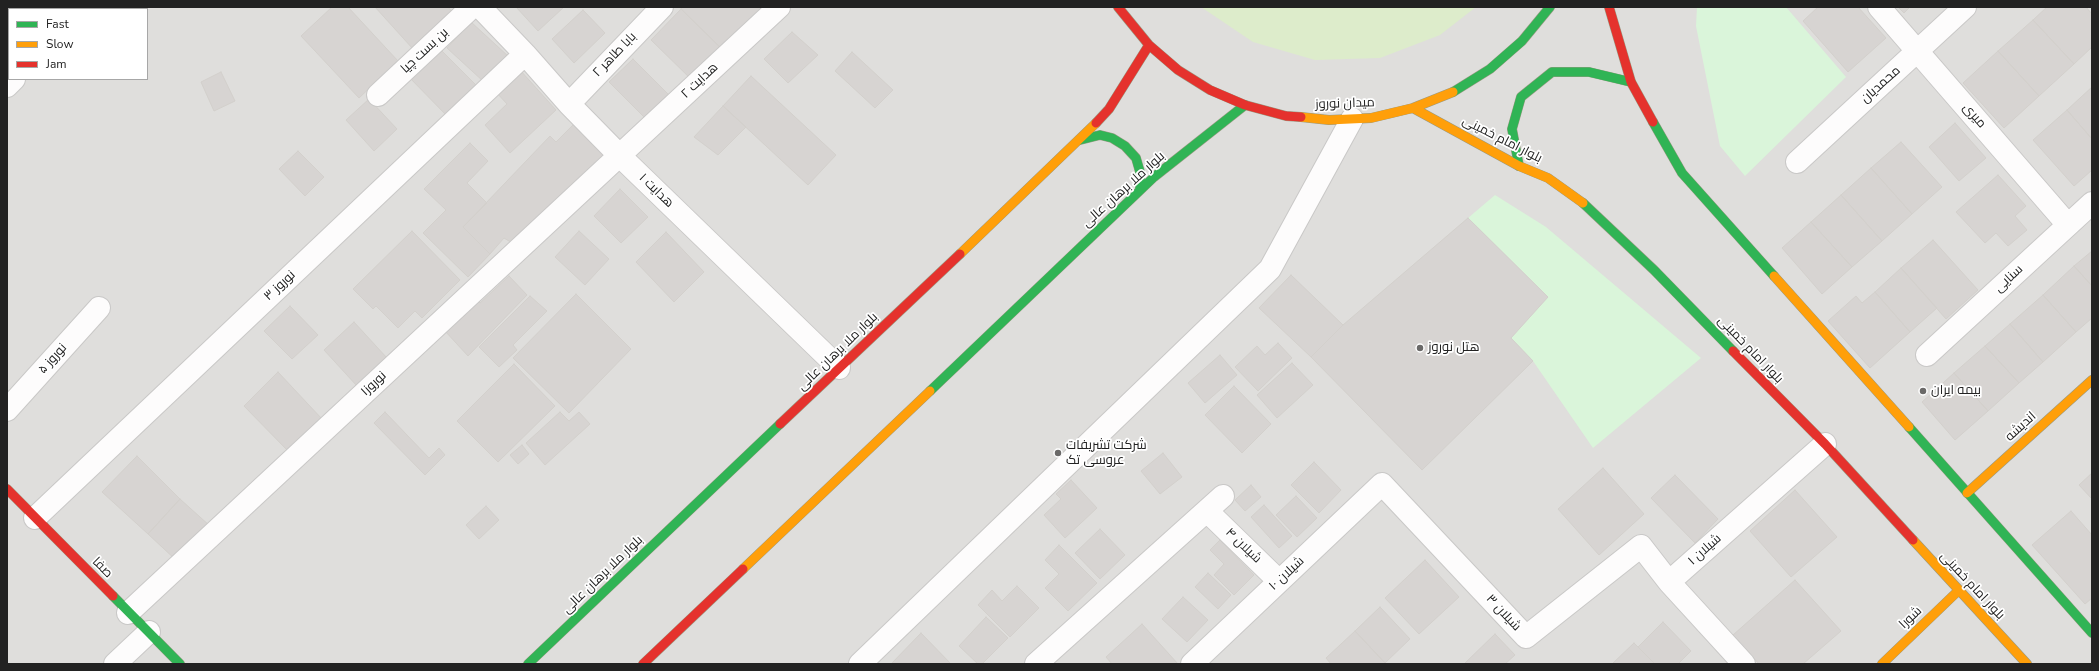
<!DOCTYPE html>
<meta charset="utf-8">
<style>
body{margin:0}
#map{position:relative;width:2099px;height:671px;overflow:hidden;background:#f0eeeb;font-family:"Nunito Sans",sans-serif}
canvas{display:block}
.frame{position:absolute;inset:0;border:8px solid #222;pointer-events:none}
.legend{position:absolute;left:8px;top:8px;width:140px;height:72px;box-sizing:border-box;background:#fff;border:1px solid #a7a7a7;margin:0;padding:5px 7px;list-style:none;font-size:12px;color:#222}
.legend li{display:flex;align-items:center;gap:8px;height:20px}
.legend b{width:20px;border:1px solid #a7a7a7}
</style>
<div id="map">
<canvas width="2099" height="671"></canvas>
<div class="frame"></div>
<ul class="legend">
<li><b style="height:5px;background:#30b455"></b>Fast</li>
<li><b style="height:5px;background:#ff9f0a"></b>Slow</li>
<li><b style="height:5px;background:#e5322d"></b>Jam</li>
</ul>
</div>
<script>
const g = document.querySelector('canvas').getContext('2d');
g.lineJoin = 'round';
function paint(path, color) {
  g.fillStyle = color;
  g.fill(path, 'evenodd');
}
function poly(rows) {
  const path = new Path2D();
  for (const r of rows) {
    path.moveTo(r[0], r[1]);
    for (let i = 2; i < r.length; i += 2) path.lineTo(r[i], r[i + 1]);
  }
  return path;
}
function stroke(path, color, width, dash) {
  g.strokeStyle = color;
  g.lineWidth = width;
  g.lineCap = dash ? 'butt' : 'round';
  g.setLineDash(dash || []);
  g.stroke(path);
}
function drawText(font, color, halo, rows, align = 'center') {
  g.font = font + ' "Nunito Sans",Cairo,sans-serif';
  g.lineWidth = 3.5;
  g.setLineDash([]);
  g.textBaseline = 'middle';
  g.strokeStyle = halo;
  g.fillStyle = color;
  for (const [text, x, y, turn = 0] of rows) {
    g.save();
    g.translate(x, y);
    g.rotate((+turn || 0) * Math.PI / 180);
    g.textAlign = isNaN(turn) ? turn : align;
    if (halo) g.strokeText(text, 0, 0);
    g.fillText(text, 0, 0);
    g.restore();
  }
}
paint(poly([
 [7,7,2092,7,2092,664,7,664],
 [9,9,147,9,147,79,9,79]
]), '#dfdedc');
paint(poly([
 [1201,7,1476,7,1440,35,1380,58,1315,60,1253,42]
]), '#ddeccb');
paint(poly([
 [1697,7,1786,7,1846,77,1745,176,1720,146,1696,26],
 [1495,195,1546,227,1701,358,1593,448,1533,361,1511,338,1548,297,1468,218]
]), '#daf5da');
const building = poly([
 [332,7,348,7,398,61,359,98,301,36,332,7],
 [375,7,448,7,453,13,413,49,375,7],
 [516,7,564,7,538,31,516,7],
 [682,7,760,7,769,16,729,56,681,9,682,7],
 [1818,7,1858,7,1886,38,1848,72,1803,21,1818,7],
 [1898,7,1910,7,1904,13,1898,7],
 [2047,7,2086,7,2092,14,2092,47,2074,64,2033,20,2047,7],
 [681,9,722,49,692,80,651,40,681,9],
 [583,10,605,33,574,63,552,39,583,10],
 [2033,20,2074,64,2039,96,1998,51,2033,20],
 [471,22,508,56,484,82,447,48,471,22],
 [792,32,818,55,788,83,764,59,792,32],
 [439,48,478,87,448,117,409,77,439,48],
 [1998,51,2039,96,2004,128,1963,83,1998,51],
 [852,52,893,90,875,108,835,71,852,52],
 [633,59,672,98,649,122,609,82,633,59],
 [520,70,556,110,510,153,485,125,507,104,496,92,520,70],
 [221,72,235,101,214,111,201,82,221,72],
 [751,76,836,155,808,185,723,106,751,76],
 [2092,87,2092,139,2067,110,2092,87],
 [369,99,397,129,374,151,346,120,369,99],
 [723,106,746,127,718,155,694,137,723,106],
 [2067,110,2092,139,2092,170,2074,186,2033,140,2067,110],
 [1955,123,1986,158,1959,181,1929,147,1955,123],
 [574,124,605,157,514,244,504,238,490,254,463,227,550,136,556,142,574,124],
 [1901,142,1942,187,1912,214,1871,168,1901,142],
 [470,143,488,161,467,183,487,203,463,227,490,254,468,277,423,233,446,210,424,189,470,143],
 [298,151,324,177,305,196,279,169,298,151],
 [1871,168,1912,214,1882,241,1841,195,1871,168],
 [1998,175,2026,206,2015,216,2027,230,2008,246,1996,233,1985,243,1956,212,1998,175],
 [620,189,648,217,621,243,594,216,620,189],
 [1841,195,1882,241,1852,267,1811,222,1841,195],
 [1468,218,1548,297,1511,338,1533,361,1422,470,1311,357,1343,325,1468,218],
 [1811,222,1852,267,1822,294,1782,248,1811,222],
 [412,231,460,280,422,318,415,311,398,328,376,306,373,309,353,289,412,231],
 [579,231,609,259,585,285,555,257,579,231],
 [666,232,704,272,674,302,636,262,666,232],
 [1933,240,1978,290,1946,319,1901,268,1933,240],
 [2092,251,2092,286,2074,266,2092,251],
 [2074,266,2092,286,2092,318,2076,332,2043,295,2074,266],
 [1901,268,1937,308,1910,332,1875,292,1901,268],
 [1291,275,1343,325,1311,357,1259,308,1291,275],
 [509,276,527,295,468,356,445,331,476,299,480,303,509,276],
 [1875,292,1910,332,1870,368,1828,321,1856,296,1862,303,1875,292],
 [576,294,631,349,569,413,513,358,576,294],
 [2043,295,2076,332,2043,362,2010,324,2043,295],
 [530,296,547,311,513,345,517,350,499,367,479,347,530,296],
 [290,306,318,335,292,359,264,331,290,306],
 [354,322,387,358,357,386,324,350,354,322],
 [2010,324,2043,362,2019,383,1985,346,2010,324],
 [1278,343,1292,358,1258,391,1235,367,1257,346,1265,355,1278,343],
 [1985,346,2019,383,1988,411,1954,373,1985,346],
 [1220,355,1237,375,1205,403,1188,383,1220,355],
 [1292,363,1313,385,1277,418,1257,395,1292,363],
 [514,364,555,406,498,462,457,421,514,364],
 [278,372,322,419,288,451,244,406,278,372],
 [1954,373,1988,411,1955,440,1922,402,1954,373],
 [1234,386,1271,424,1242,453,1205,415,1234,386],
 [385,412,429,458,439,448,445,455,425,475,374,423,385,412],
 [560,412,569,421,579,412,590,424,545,465,526,443,560,412],
 [522,445,529,454,518,464,510,455,522,445],
 [1163,453,1182,477,1160,494,1141,471,1163,453],
 [137,456,180,499,148,534,102,492,137,456],
 [1314,462,1341,490,1319,513,1291,485,1314,462],
 [1603,468,1644,514,1599,555,1558,509,1603,468],
 [2092,473,2092,499,2079,485,2092,473],
 [1675,475,1718,519,1695,543,1651,498,1675,475],
 [1071,480,1097,508,1065,538,1044,515,1061,499,1056,494,1071,480],
 [1251,485,1261,497,1245,511,1235,500,1251,485],
 [1795,490,1837,537,1791,577,1750,531,1795,490],
 [1296,496,1317,518,1297,537,1276,515,1296,496],
 [180,499,210,526,177,561,148,534,180,499],
 [1264,505,1292,536,1279,548,1251,517,1264,505],
 [486,506,499,520,479,539,466,525,486,506],
 [2071,511,2092,535,2092,598,2085,604,2032,545,2071,511],
 [1100,529,1125,555,1100,579,1075,553,1100,529],
 [1220,540,1254,575,1234,595,1214,575,1224,564,1210,550,1220,540],
 [1059,545,1097,583,1068,611,1045,588,1059,574,1045,560,1059,545],
 [1425,560,1459,597,1419,634,1385,598,1425,560],
 [1208,573,1231,595,1218,609,1195,587,1208,573],
 [1795,580,1841,631,1803,664,1759,664,1733,635,1795,580],
 [1017,586,1039,608,1010,637,978,605,992,590,1002,601,1017,586],
 [1183,597,1208,620,1187,642,1162,619,1183,597],
 [1380,607,1410,639,1385,663,1355,631,1380,607],
 [986,617,1008,638,982,664,978,664,959,646,986,617],
 [1663,622,1691,651,1678,664,1655,664,1638,647,1663,622],
 [1142,624,1178,664,1112,664,1106,657,1142,624],
 [1355,631,1385,663,1384,664,1331,664,1326,658,1355,631],
 [921,633,951,664,892,663,921,633],
 [1495,634,1515,655,1505,664,1464,664,1495,634],
 [1634,643,1655,664,1612,664,1634,643]
]);
paint(building, '#d7d4d2');
stroke(building, '#d3d0cc', 1);
const street = poly([
 [480,7,525,54,569,104,620,156,839,368],
 [1879,7,2068,225],
 [79,9,81,7],
 [7,86,14,79],
 [378,95,472,7],
 [569,104,662,7],
 [1797,162,1965,7],
 [1927,355,2092,203],
 [7,410,99,308],
 [1207,511,1279,581],
 [35,518,525,54],
 [128,613,779,7],
 [115,664,149,632],
 [860,664,1270,269,1352,119],
 [1036,664,1223,496],
 [1192,664,1382,484,1526,637,1641,546,1669,582],
 [1744,664,1669,582,1825,444]
]);
const fast = poly([
 [1453,92,1490,69,1522,41,1550,7],
 [1653,122,1682,173,1774,276],
 [1080,140,1100,135,1112,138,1125,146,1136,158,1140,172,1140,190],
 [1519,166,1512,129,1521,97,1552,72,1589,72,1631,82],
 [1583,203,1654,270,1733,351],
 [930,391,1154,177,1245,105],
 [1909,427,2092,633],
 [113,596,180,664],
 [528,664,780,424]
]);
const slow = poly([
 [1413,108,1519,166,1548,178,1583,203],
 [1301,117,1329,120,1371,118,1413,108,1453,92],
 [960,254,1096,123],
 [1774,276,1909,427],
 [1967,493,2092,380],
 [1913,540,2027,664],
 [743,569,930,391],
 [1882,664,1958,591]
]);
const jam = poly([
 [1118,7,1149,45,1178,70,1210,90,1245,105,1286,116,1301,117],
 [1609,7,1631,82,1653,122],
 [1096,123,1109,109,1149,45],
 [1733,351,1825,444,1913,540],
 [780,424,960,254],
 [7,489,113,596],
 [643,664,743,569]
]);
stroke(street, '#c9c8c7', 24);
stroke(fast, '#999a82', 10);
stroke(slow, '#999a82', 10);
stroke(jam, '#999a82', 10);
stroke(street, '#fdfcfc', 22);
stroke(fast, '#30b455', 9);
stroke(slow, '#ff9f0a', 9);
stroke(jam, '#e5322d', 9);
for (const [x, y, r, color] of [
 [1420,348,4,"#6a6968"],
 [1923,391,4,"#6a6968"],
 [1058,453,4,"#6a6968"]
]) {
  const dot = new Path2D();
  dot.arc(x, y, r, 0, 2 * Math.PI);
  g.fillStyle = color;
  g.fill(dot);
  stroke(dot, '#fff', 1.5);
}
drawText('13px', '#222', '#fff', [
 ["بن بست چیا",425,51,-43],
 ["بابا طاهر ۲",615,55,-46],
 ["هدایت ۲",700,81,-43],
 ["محمدیان",1881,85,-42],
 ["میدان نوروز",1345,104,-2],
 ["میری",1974,116,49],
 ["بلوار امام خمینی",1502,140,27],
 ["بلوار ملا برهان عالی",1124,190,-42],
 ["هدایت ۱",656,191,44],
 ["سنایی",2009,279,-43],
 ["نوروز ۳",280,286,-43],
 ["بلوار امام خمینی",1750,350,46],
 ["بلوار ملا برهان عالی",838,352,-44],
 ["نوروز ۵",53,359,-48],
 ["نوروز۱",374,384,-43],
 ["اندیشه",2021,427,-42],
 ["شیلان ۴",1243,546,44],
 ["شیلان ۱",1705,550,-42],
 ["صفا",102,568,45],
 ["شیلان ۱۰",1287,574,-43],
 ["بلوار ملا برهان عالی",603,575,-44],
 ["بلوار امام خمینی",1972,586,47],
 ["شیلان ۳",1503,613,47],
 ["شورا",1911,618,-44]
]);
drawText('13px', '#222', '#fff', [
 ["هتل نوروز",1428,348],
 ["بیمه ایران",1931,391],
 ["شرکت تشریفات",1066,446],
 ["عروسی تک",1066,461]
], 'left');
</script>
